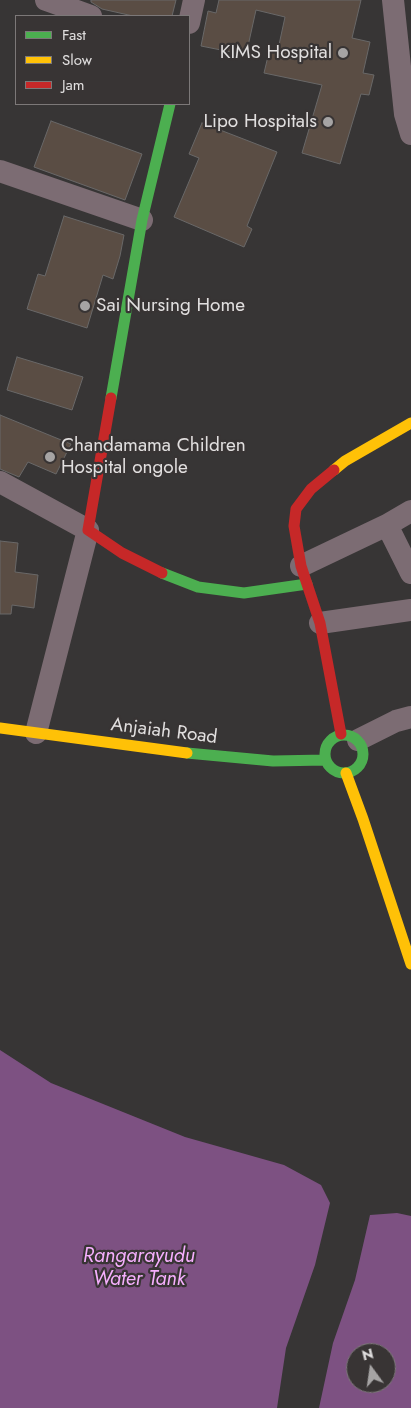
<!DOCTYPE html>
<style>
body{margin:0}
#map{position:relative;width:411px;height:1408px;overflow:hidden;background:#373535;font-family:Jost,sans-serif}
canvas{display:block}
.legend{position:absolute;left:15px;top:15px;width:175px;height:90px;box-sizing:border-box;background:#383434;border:1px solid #7c7878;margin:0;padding:6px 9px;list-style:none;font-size:15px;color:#e1dfdf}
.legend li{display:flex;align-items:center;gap:10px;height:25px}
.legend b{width:25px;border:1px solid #7c7878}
.north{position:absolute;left:346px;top:1343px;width:50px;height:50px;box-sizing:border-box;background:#383434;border:1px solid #7c7878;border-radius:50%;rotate:346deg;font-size:14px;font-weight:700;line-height:20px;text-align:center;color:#e1dfdf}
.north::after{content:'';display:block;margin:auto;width:18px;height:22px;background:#a6a4a4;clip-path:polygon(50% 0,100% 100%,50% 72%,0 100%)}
</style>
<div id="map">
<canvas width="411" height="1408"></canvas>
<ul class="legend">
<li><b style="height:6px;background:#4caf50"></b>Fast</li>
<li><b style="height:6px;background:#ffc107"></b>Slow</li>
<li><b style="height:6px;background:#c62828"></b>Jam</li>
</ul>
<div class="north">N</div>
</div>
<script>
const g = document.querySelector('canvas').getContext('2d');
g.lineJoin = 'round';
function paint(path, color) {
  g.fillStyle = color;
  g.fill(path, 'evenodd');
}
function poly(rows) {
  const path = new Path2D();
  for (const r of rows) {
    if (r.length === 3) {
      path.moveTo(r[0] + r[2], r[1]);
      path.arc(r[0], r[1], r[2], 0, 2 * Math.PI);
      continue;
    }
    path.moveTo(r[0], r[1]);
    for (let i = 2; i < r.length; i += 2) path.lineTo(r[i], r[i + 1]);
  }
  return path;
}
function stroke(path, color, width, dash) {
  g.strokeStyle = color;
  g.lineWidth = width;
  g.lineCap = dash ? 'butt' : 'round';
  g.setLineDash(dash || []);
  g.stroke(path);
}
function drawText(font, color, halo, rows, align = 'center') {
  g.font = font + ' Jost,sans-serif';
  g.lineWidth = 4.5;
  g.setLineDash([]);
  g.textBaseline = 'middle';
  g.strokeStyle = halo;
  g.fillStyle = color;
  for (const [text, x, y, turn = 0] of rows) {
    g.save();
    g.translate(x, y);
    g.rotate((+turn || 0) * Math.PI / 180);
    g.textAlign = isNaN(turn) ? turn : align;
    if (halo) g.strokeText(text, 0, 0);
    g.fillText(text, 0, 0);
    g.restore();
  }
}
paint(poly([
 [0,1050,51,1083,185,1137,284,1165,321,1185,330,1203,315,1265,286,1348,277,1408,0,1408],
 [397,1213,411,1216,411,1408,319,1408,333,1343,355,1280,370,1215],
 [356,1353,386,1353,386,1383,356,1383]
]), '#7d5182');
const building = poly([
 [91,0,176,0,172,16,133,16,102,9,91,2,91,0],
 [219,0,361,0,352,38,370,42,363,73,374,75,369,95,361,94,340,164,302,153,322,85,264,73,269,52,277,54,285,17,256,10,246,55,201,46,208,11,216,13,219,0],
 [51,121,142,154,125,200,34,167,51,121],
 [202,123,277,152,247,226,252,229,244,247,174,217,199,158,189,154,202,123],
 [64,216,124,235,120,256,113,279,103,275,87,328,27,309,38,274,45,276,64,216],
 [17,357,83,377,72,410,7,390,17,357],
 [0,415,71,444,56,474,28,462,19,477,0,469,0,415],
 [0,541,18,543,15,572,38,575,34,608,12,605,11,614,0,614,0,541]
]);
paint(building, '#5a4d44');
stroke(building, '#696868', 1);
stroke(poly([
 [46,0,91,16],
 [393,0,405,114,411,134],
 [189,23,194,0],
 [0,171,142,220],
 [0,482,88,530,36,733],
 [387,525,411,573],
 [301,566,387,525,411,511],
 [320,623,411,610],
 [358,740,396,721,411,717]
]), '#7c6c73', 22);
stroke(poly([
 [111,398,142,220,170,104],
 [162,573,198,587,244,593,307,584],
 [344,754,19],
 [187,753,273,761,325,760]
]), '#4caf50', 11);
stroke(poly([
 [334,470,345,461,411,423],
 [0,728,187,753],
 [346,773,363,819,411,964]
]), '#ffc107', 11);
stroke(poly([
 [111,398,88,530,122,553,162,573],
 [334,470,311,489,296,509,294,526,301,566,320,623,341,734]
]), '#c62828', 11);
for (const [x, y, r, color] of [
 [343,53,6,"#a6a4a4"],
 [328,122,6,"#a6a4a4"],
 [85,306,6,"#a6a4a4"],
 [50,457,6,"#a6a4a4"]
]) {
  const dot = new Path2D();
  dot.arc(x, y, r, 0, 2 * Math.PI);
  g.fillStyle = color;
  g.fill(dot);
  stroke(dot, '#383434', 2);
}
drawText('19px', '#e1dfdf', '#383434', [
 ["KIMS Hospital",332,53],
 ["Lipo Hospitals",317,122],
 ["Sai Nursing Home",96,306,"left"],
 ["Chandamama Children",61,446,"left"],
 ["Hospital ongole",61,468,"left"]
], 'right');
drawText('19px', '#e1dfdf', '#383434', [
 ["Anjaiah Road",164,732,7]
]);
drawText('italic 20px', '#f6affe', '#383434', [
 ["Rangarayudu",139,1257],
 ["Water Tank",139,1280]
]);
</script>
